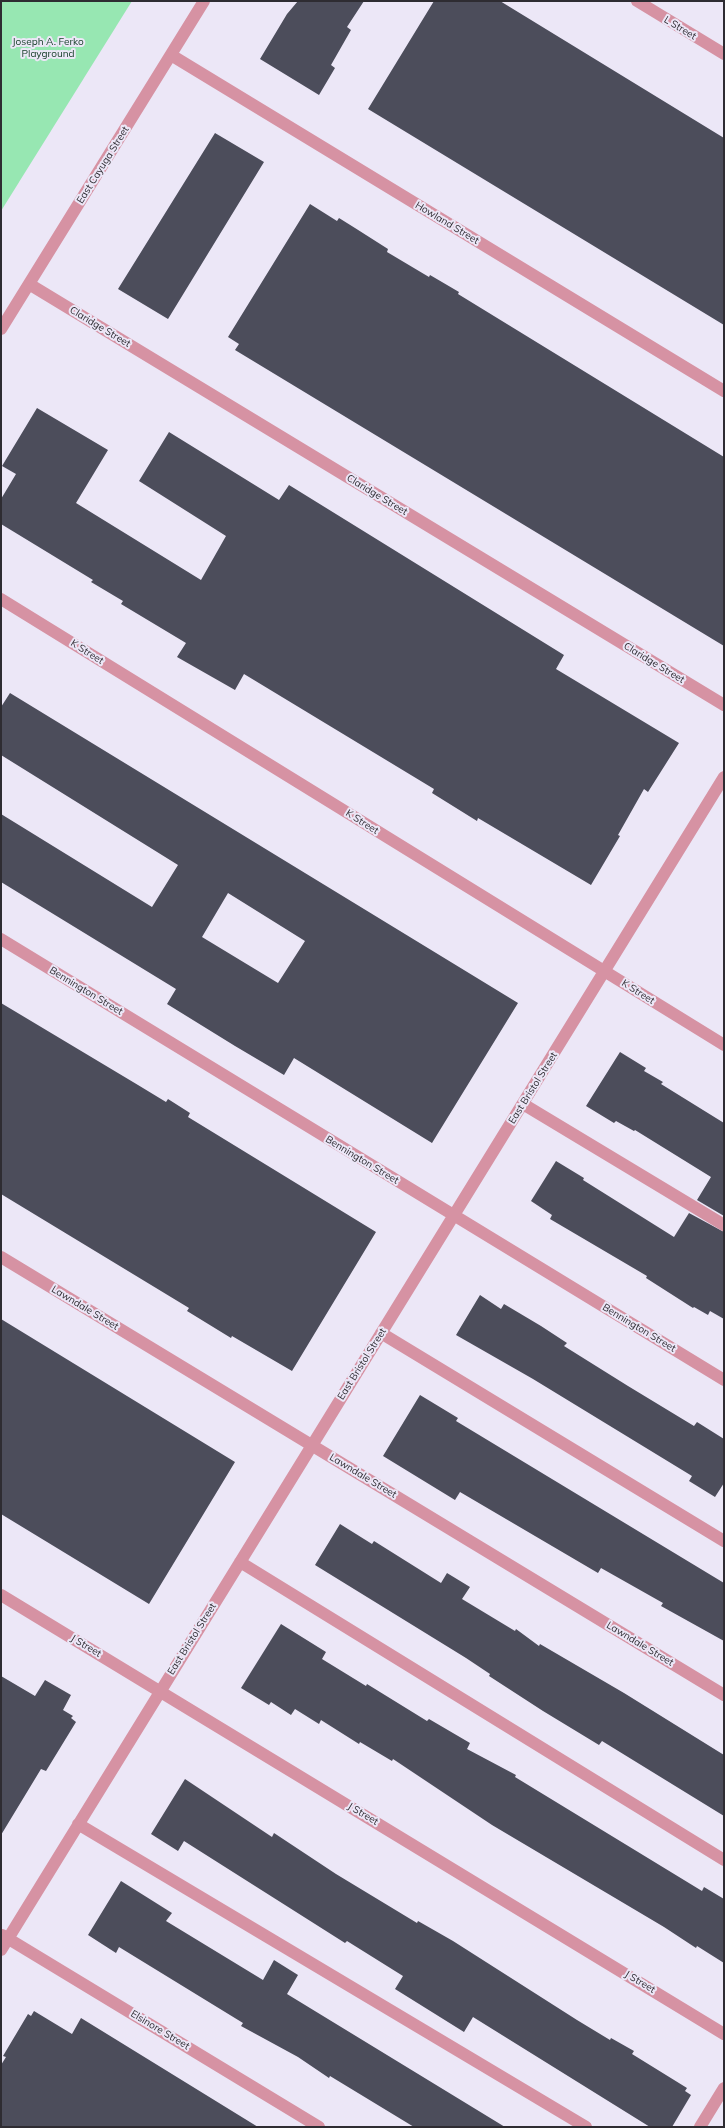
<!DOCTYPE html>
<style>
body{margin:0}
#map{position:relative;width:725px;height:2128px;overflow:hidden;background:#ece7f7;font-family:Mulish,sans-serif}
canvas{display:block}
.frame{position:absolute;inset:0;border:2px solid #2e2c32;pointer-events:none}
</style>
<div id="map">
<canvas width="725" height="2128"></canvas>
<div class="frame"></div>
</div>
<script>
const g = document.querySelector('canvas').getContext('2d');
g.lineJoin = 'round';
function paint(path, color) {
  g.fillStyle = color;
  g.fill(path, 'evenodd');
}
function poly(rows) {
  const path = new Path2D();
  for (const r of rows) {
    path.moveTo(r[0], r[1]);
    for (let i = 2; i < r.length; i += 2) path.lineTo(r[i], r[i + 1]);
  }
  return path;
}
function stroke(path, color, width, dash) {
  g.strokeStyle = color;
  g.lineWidth = width;
  g.lineCap = dash ? 'butt' : 'round';
  g.setLineDash(dash || []);
  g.stroke(path);
}
function drawText(font, color, halo, rows, align = 'center') {
  g.font = font + ' Mulish,sans-serif';
  g.lineWidth = 4;
  g.setLineDash([]);
  g.textBaseline = 'middle';
  g.strokeStyle = halo;
  g.fillStyle = color;
  for (const [text, x, y, turn = 0] of rows) {
    g.save();
    g.translate(x, y);
    g.rotate((+turn || 0) * Math.PI / 180);
    g.textAlign = isNaN(turn) ? turn : align;
    if (halo) g.strokeText(text, 0, 0);
    g.fillText(text, 0, 0);
    g.restore();
  }
}
paint(poly([
 [1,1,132,1,1,211]
]), '#97e7b2');
paint(poly([
 [298,1,364,1,347,27,351,30,331,65,335,68,319,95,260,59,287,14],
 [434,1,500,1,724,138,724,325,368,109],
 [215,133,264,162,168,319,118,289],
 [310,204,337,221,339,218,355,228,388,249,387,252,429,277,430,275,459,292,458,294,724,457,724,646,235,350,239,344,228,337],
 [37,408,108,450,76,503,201,580,226,536,139,481,169,432,279,500,289,485,564,655,556,669,679,743,648,792,644,789,618,835,620,836,591,885,478,818,477,821,432,793,434,789,244,674,235,690,177,657,186,643,121,604,123,601,91,582,93,580,1,524,1,499,16,474,2,466],
 [10,693,518,1003,432,1143,294,1058,284,1075,235,1046,167,1004,176,989,1,882,1,814,152,907,178,865,1,755,1,707],
 [228,893,305,941,278,983,202,937],
 [1,1003,138,1085,166,1102,168,1099,190,1113,188,1117,376,1232,292,1371,232,1336,231,1338,187,1311,189,1308,1,1194],
 [620,1052,646,1068,644,1071,663,1082,661,1084,724,1123,724,1216,697,1200,711,1177,635,1130,634,1131,616,1121,614,1123,586,1106],
 [556,1161,584,1178,583,1180,674,1237,689,1213,724,1232,724,1319,710,1311,708,1315,694,1307,693,1308,646,1278,647,1276,550,1219,552,1215,531,1201],
 [480,1295,501,1309,504,1304,541,1326,567,1343,564,1346,628,1386,694,1426,697,1422,724,1439,724,1483,715,1497,689,1481,692,1476,533,1379,456,1335],
 [1,1319,235,1462,149,1604,1,1514],
 [420,1395,458,1418,456,1421,724,1583,724,1641,661,1606,663,1603,601,1568,598,1573,460,1492,455,1500,383,1456],
 [340,1524,372,1544,374,1541,441,1583,447,1573,470,1587,462,1599,515,1631,516,1629,539,1646,540,1644,624,1693,724,1755,724,1816,602,1741,599,1745,543,1711,489,1676,490,1674,466,1658,315,1565],
 [281,1624,326,1652,322,1659,366,1686,367,1684,427,1721,429,1719,470,1743,467,1749,516,1775,515,1777,702,1891,704,1887,724,1899,724,1963,697,1946,696,1948,664,1927,492,1825,393,1759,392,1761,360,1742,359,1744,321,1720,319,1724,295,1709,291,1715,271,1702,269,1705,241,1688],
 [1,1676,35,1696,45,1680,71,1695,63,1710,73,1716,71,1718,76,1722,46,1771,41,1769,1,1835],
 [185,1779,272,1837,274,1833,336,1874,417,1923,418,1921,453,1941,577,2020,610,2040,611,2038,634,2051,632,2054,687,2088,685,2091,691,2095,672,2127,650,2127,473,2017,464,2032,395,1989,403,1976,347,1941,345,1943,184,1841,178,1851,151,1834],
 [121,1881,172,1913,166,1921,263,1980,274,1960,298,1975,287,1994,505,2127,414,2127,330,2076,329,2078,298,2057,241,2026,243,2023,119,1947,116,1953,88,1935],
 [34,2011,72,2034,81,2018,258,2127,1,2127,1,2065,6,2057,3,2056,28,2014,31,2016]
]), '#4c4d5b');
stroke(poly([
 [637,1,724,54],
 [171,55,724,391],
 [29,284,724,705],
 [1,329,204,1],
 [1,599,724,1045],
 [1,939,724,1380],
 [523,1104,724,1225],
 [1,1257,724,1695],
 [381,1333,724,1541],
 [240,1562,724,1860],
 [1,1595,724,2034],
 [78,1824,586,2127],
 [2,1935,319,2127],
 [1,1950,724,777],
 [700,2127,724,2088]
]), '#d692a3', 12);
drawText('10px', '#2e2c32', '#ece7f7', [
 ["L Street",680,28,31],
 ["East Cayuga Street",103,165,-58],
 ["Howland Street",447,223,31],
 ["Claridge Street",100,327,31],
 ["Claridge Street",377,495,31],
 ["K Street",87,652,32],
 ["Claridge Street",654,663,31],
 ["K Street",362,822,32],
 ["Bennington Street",86,991,31],
 ["K Street",638,992,32],
 ["East Bristol Street",533,1088,-58],
 ["Bennington Street",362,1160,31],
 ["Lawndale Street",85,1308,31],
 ["Bennington Street",639,1328,31],
 ["East Bristol Street",362,1364,-58],
 ["Lawndale Street",363,1476,31],
 ["East Bristol Street",192,1639,-58],
 ["Lawndale Street",640,1644,31],
 ["J Street",86,1646,31],
 ["J Street",363,1814,31],
 ["J Street",640,1982,31],
 ["Elsinore Street",160,2030,31]
]);
drawText('10px', '#103a22', '#ece7f7', [
 ["Joseph A. Ferko",48,42],
 ["Playground",48,54]
]);
</script>
